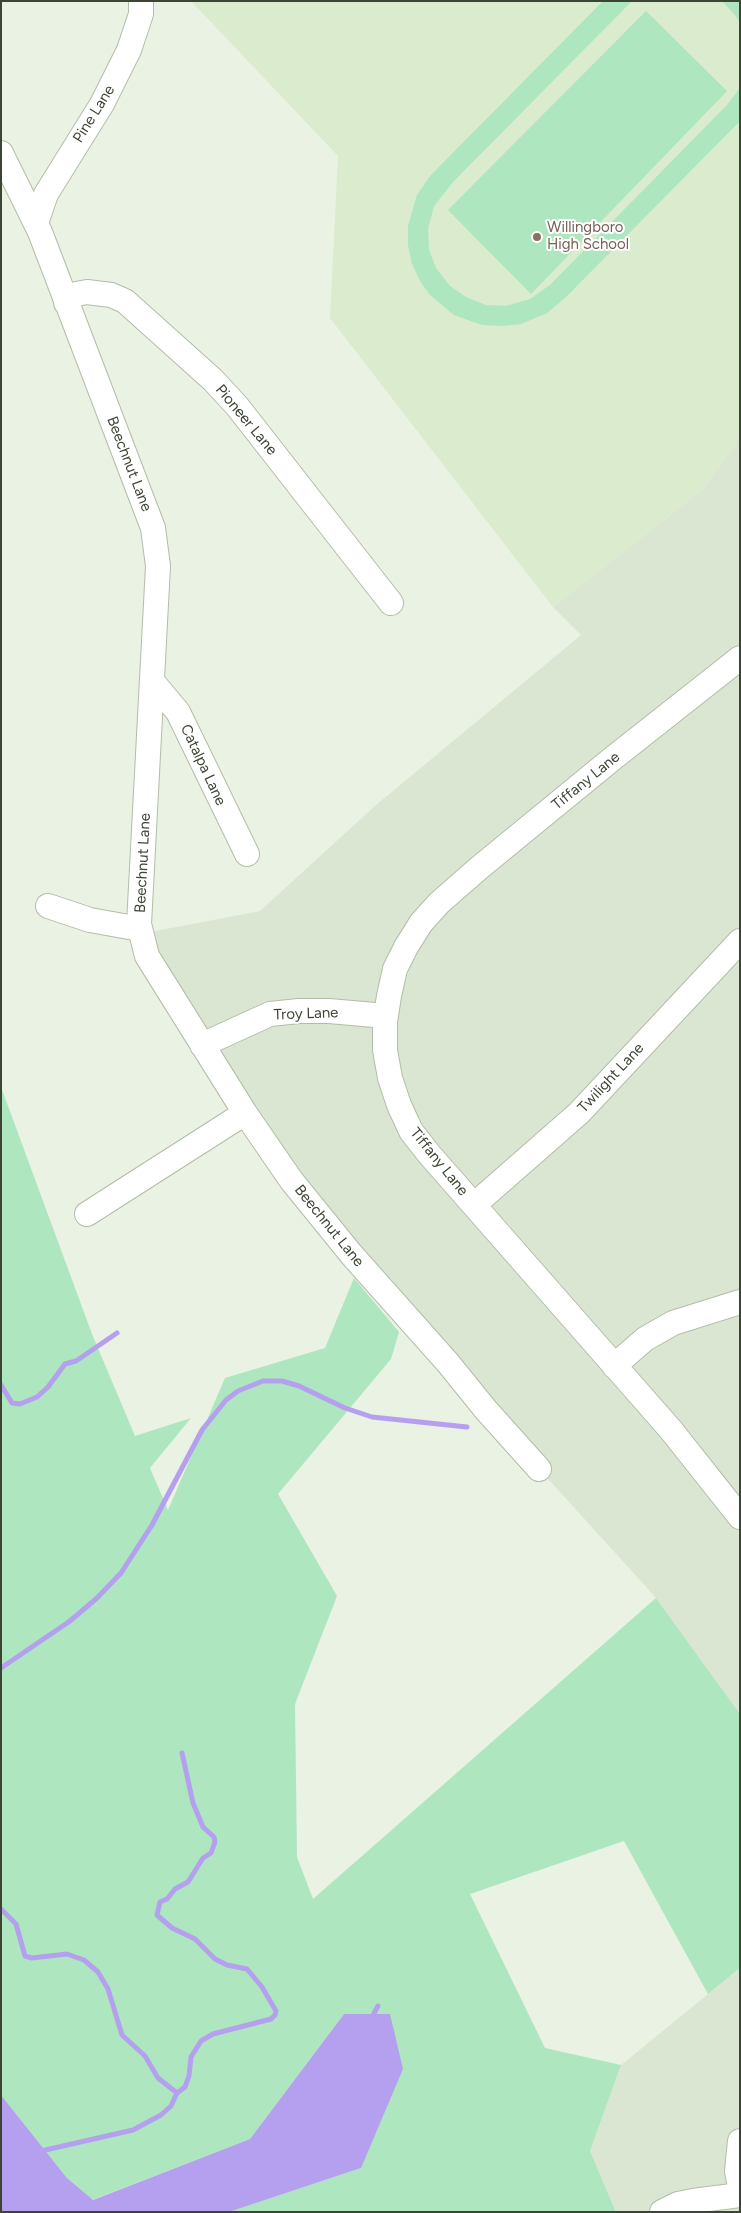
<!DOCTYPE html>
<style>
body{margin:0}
#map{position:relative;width:741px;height:2213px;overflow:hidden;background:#eaf2e4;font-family:Figtree,sans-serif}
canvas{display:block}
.frame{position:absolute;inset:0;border:2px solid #3c4434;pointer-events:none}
</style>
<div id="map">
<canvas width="741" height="2213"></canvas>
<div class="frame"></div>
</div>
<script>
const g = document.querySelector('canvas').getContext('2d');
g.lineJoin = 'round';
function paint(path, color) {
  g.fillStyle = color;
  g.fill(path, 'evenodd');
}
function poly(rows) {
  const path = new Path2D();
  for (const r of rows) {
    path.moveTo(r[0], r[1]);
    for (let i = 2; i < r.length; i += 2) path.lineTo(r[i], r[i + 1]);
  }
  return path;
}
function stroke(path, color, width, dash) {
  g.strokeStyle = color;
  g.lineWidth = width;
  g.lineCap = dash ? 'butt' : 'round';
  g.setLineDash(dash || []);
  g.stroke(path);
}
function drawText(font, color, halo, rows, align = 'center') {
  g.font = font + ' Figtree,sans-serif';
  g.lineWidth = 4;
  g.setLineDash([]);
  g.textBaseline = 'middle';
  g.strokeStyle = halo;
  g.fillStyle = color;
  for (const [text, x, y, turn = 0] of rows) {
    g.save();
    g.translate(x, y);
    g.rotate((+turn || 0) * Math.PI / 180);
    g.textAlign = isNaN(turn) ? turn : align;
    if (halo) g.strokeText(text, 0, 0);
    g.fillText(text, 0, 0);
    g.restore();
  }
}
paint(poly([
 [740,431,740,1714,656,1598,492,1417,338,1239,140,934,260,911,376,805,581,635,553,607,702,490,734,447],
 [740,1968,740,2212,616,2212,590,2151,621,2065]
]), '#dbe6d2');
paint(poly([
 [191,1,740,1,740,431,734,447,702,490,553,607,330,318,338,156]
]), '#daebce');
paint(poly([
 [603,1,632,1,453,182,434,206,428,229,429,250,436,268,450,286,466,297,486,305,506,306,530,299,550,285,727,105,740,88,740,121,566,297,547,313,521,324,502,326,482,325,454,315,430,295,420,281,412,264,408,245,408,226,417,195,430,176],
 [722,1,740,1,740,23,735,15],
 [646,11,727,91,531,294,448,210],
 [1,1087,92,1334,135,1436,191,1418,150,1468,168,1510,225,1378,325,1348,354,1278,399,1332,391,1359,278,1494,337,1596,295,1704,297,1857,313,1899,656,1598,740,1714,740,1968,708,1994,624,1841,470,1894,545,2048,621,2065,590,2151,616,2212,229,2212,361,2168,344,2014,250,2139,92,2200,67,2178,1,2095]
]), '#ade6bf');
paint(poly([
 [344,2014,390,2014,403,2069,361,2168,229,2212,1,2212,1,2095,67,2178,93,2200,250,2139]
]), '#b5a0ef');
stroke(poly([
 [1,1385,12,1403,20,1404,37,1397,48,1387,65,1364,76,1361,117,1333],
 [1,1668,70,1621,97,1598,121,1573,152,1525,202,1430,226,1400,238,1391,263,1381,282,1381,299,1386,345,1408,372,1417,467,1427],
 [1,1909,16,1924,25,1956,32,1958,67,1954,84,1960,98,1972,108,1989,122,2035,145,2056,158,2078,177,2093],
 [371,2019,378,2006],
 [41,2151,133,2130,161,2115,171,2106,177,2093,185,2087,189,2076,191,2057,201,2041,213,2034,271,2019,275,2015,276,2011,262,1987,247,1969,227,1965,215,1959,195,1939,172,1928,157,1915,160,1902,167,1899,175,1889,188,1882,203,1858,211,1853,215,1842,214,1837,203,1827,193,1803,182,1753]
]), '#b5a0ef', 5);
const minor = poly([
 [1,153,40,232,153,528,158,566,139,924,147,956,245,1113,291,1180,351,1254,448,1363,486,1410,539,1469],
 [36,223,46,194,102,104,129,50,141,14,141,1],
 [66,303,76,294,87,292,111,295,125,301,213,380,237,406,391,603],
 [740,658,612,759,479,868,439,903,421,923,406,947,395,969,389,996,385,1022,385,1050,390,1078,399,1105,411,1131,429,1154,671,1430,740,1517],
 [152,681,178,712,247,854],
 [48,906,90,920,140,929],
 [202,1045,270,1014,299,1011,329,1011,386,1016],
 [474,1205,579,1113,740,941],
 [87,1214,245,1113],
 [614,1366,645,1339,673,1323,740,1302],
 [740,2141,737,2171,740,2187],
 [662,2212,678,2204,693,2201,740,2195]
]);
stroke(minor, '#b2bda7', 26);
stroke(minor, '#fff', 24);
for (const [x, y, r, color] of [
 [537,237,5,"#8d6e63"]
]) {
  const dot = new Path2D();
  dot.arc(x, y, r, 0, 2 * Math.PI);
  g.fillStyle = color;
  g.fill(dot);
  stroke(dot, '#fff', 2);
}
drawText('15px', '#3c4434', '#fff', [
 ["Pine Lane",94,114,-58],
 ["Pioneer Lane",246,420,50],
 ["Beechnut Lane",129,464,69],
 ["Catalpa Lane",203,765,65],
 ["Tiffany Lane",586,781,-39],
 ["Beechnut Lane",143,863,-87],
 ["Troy Lane",306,1014,-2],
 ["Twilight Lane",611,1078,-47],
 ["Tiffany Lane",439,1162,51],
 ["Beechnut Lane",329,1226,51]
]);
drawText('15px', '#785e54', '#fff', [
 ["Willingboro",547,228],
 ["High School",547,245]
], 'left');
</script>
